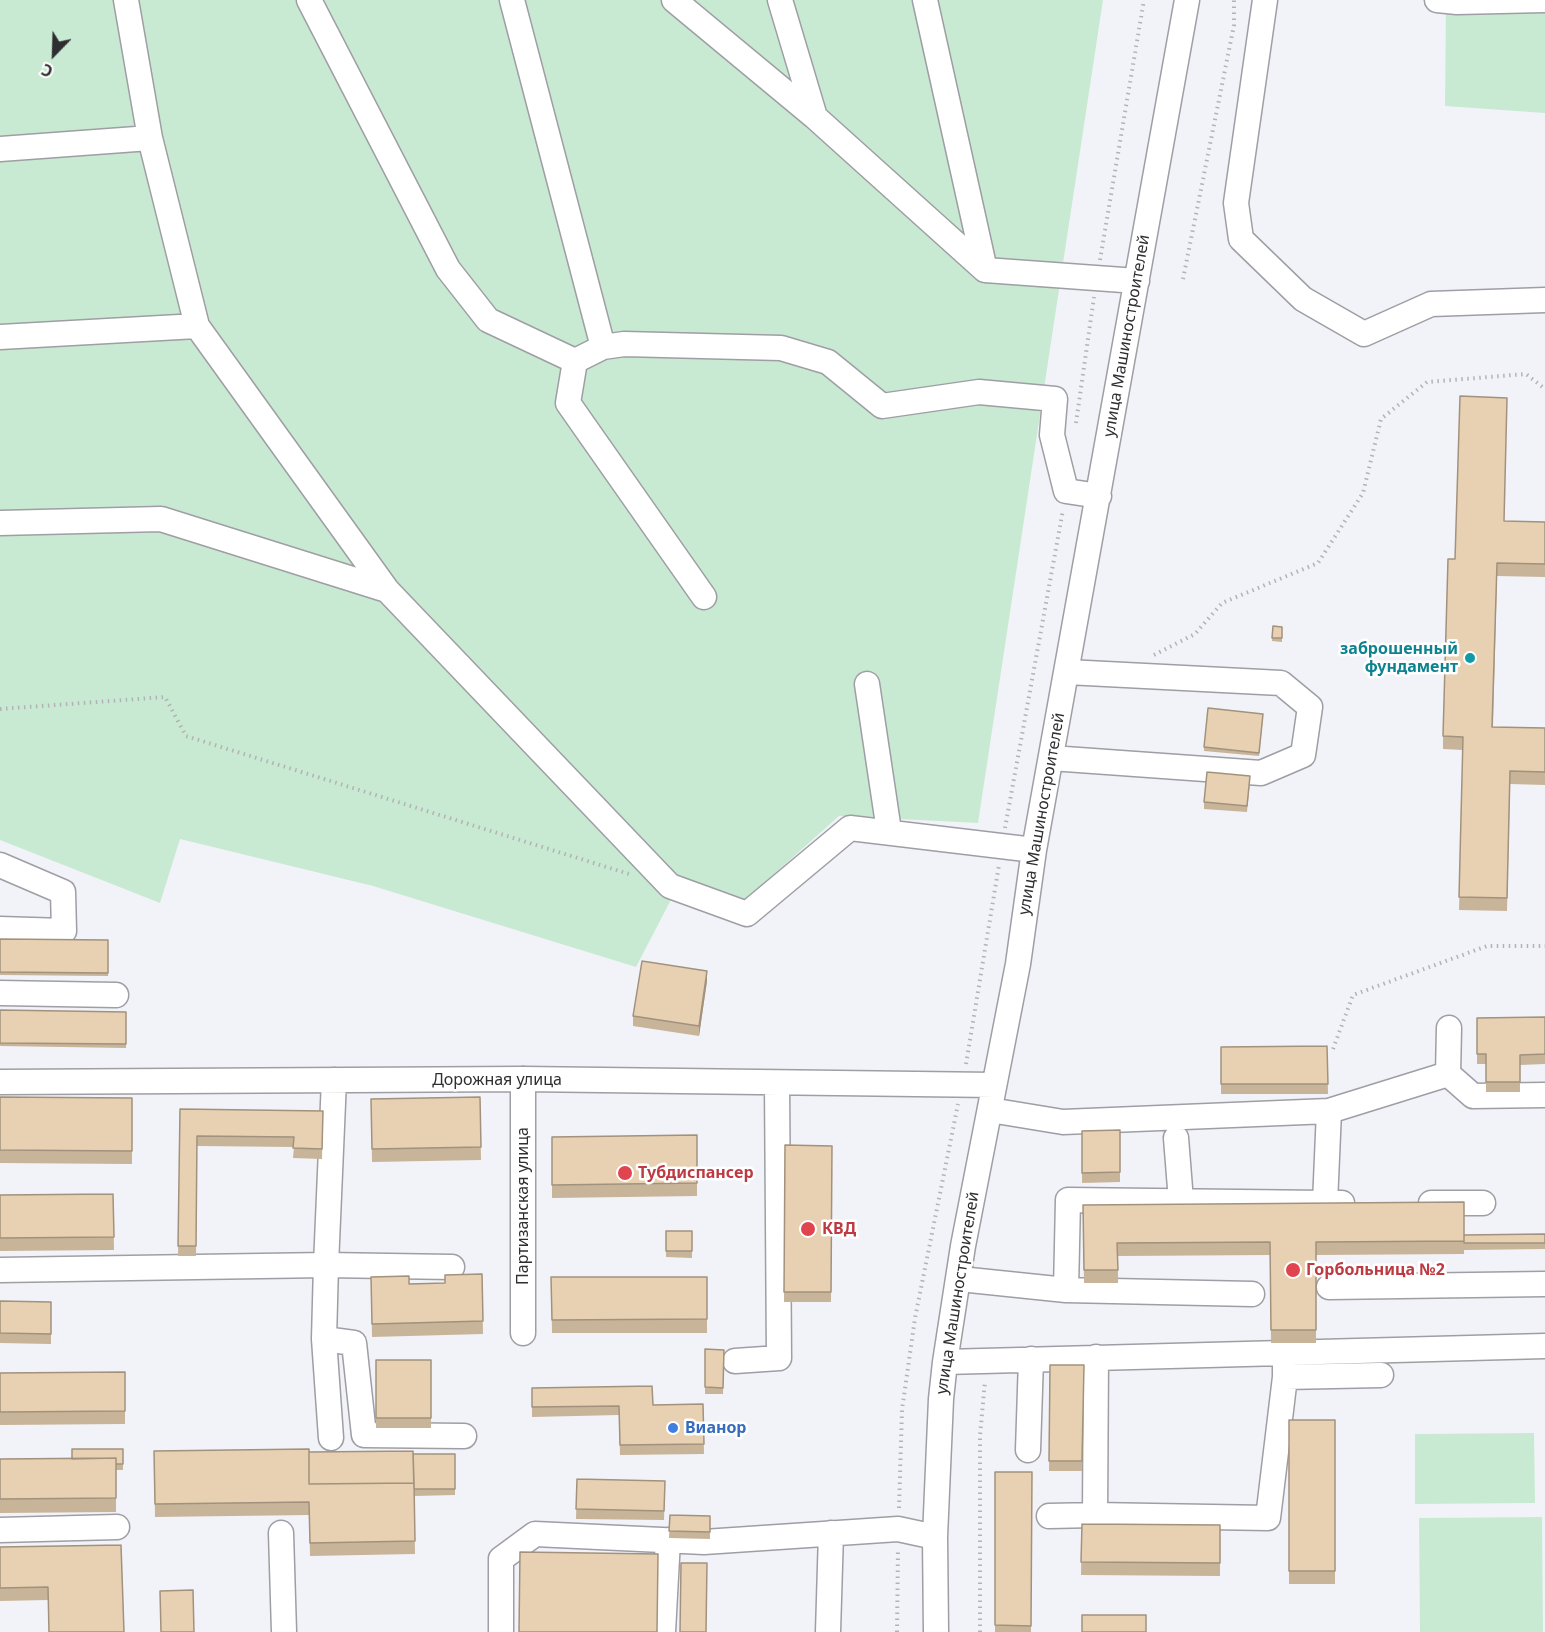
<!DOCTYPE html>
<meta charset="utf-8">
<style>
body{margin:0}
#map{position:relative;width:1545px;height:1632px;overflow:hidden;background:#f2f3f9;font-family:"Noto Sans",sans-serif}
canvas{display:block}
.north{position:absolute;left:24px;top:24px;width:60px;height:60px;-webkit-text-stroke:4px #fff;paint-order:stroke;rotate:203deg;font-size:16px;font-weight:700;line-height:24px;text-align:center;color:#2e2e30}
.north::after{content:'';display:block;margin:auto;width:21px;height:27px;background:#2e2e30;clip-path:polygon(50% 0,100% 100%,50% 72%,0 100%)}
</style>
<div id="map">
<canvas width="1545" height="1632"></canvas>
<div class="north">С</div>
</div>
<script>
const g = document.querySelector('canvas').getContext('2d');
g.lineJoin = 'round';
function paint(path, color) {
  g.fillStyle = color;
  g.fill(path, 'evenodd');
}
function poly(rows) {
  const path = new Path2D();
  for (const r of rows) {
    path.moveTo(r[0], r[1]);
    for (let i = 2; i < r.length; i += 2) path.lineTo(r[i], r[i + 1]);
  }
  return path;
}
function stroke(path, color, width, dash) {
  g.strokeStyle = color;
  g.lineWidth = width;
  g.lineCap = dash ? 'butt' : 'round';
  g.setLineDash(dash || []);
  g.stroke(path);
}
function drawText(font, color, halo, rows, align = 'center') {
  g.font = font + ' "Noto Sans",sans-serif';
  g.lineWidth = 5;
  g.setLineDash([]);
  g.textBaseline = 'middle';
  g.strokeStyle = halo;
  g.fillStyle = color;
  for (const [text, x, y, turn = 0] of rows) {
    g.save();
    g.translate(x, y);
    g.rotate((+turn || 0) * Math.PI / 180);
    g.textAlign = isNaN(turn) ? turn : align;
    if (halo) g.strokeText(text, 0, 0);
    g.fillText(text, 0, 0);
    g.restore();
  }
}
paint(poly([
 [0,0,1103,0,978,823,839,816,733,911,675,892,636,967,373,886,180,839,160,903,0,840],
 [1446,0,1545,0,1545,113,1445,106],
 [1534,1433,1535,1503,1415,1504,1415,1434],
 [1542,1517,1543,1632,1420,1632,1419,1518]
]), '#c9ead2');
const minor = poly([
 [126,0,150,138,197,326,387,590,670,886,747,914,850,828,1034,850],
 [309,0,448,269,488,320,575,361,603,347,624,344,781,348,828,362,882,406,979,392,1055,399,1052,435,1066,491,1099,496],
 [512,0,603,347],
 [674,0,815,117,985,270,1137,281],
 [780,0,815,117],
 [925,0,985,270],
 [1265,0,1236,203,1241,239,1303,299,1364,334,1431,304,1545,300],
 [1437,0,1457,2,1544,0],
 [0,149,150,138],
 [0,337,197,326],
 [575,361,568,403,704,597],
 [0,523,161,519,387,590],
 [867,684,889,831],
 [1051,758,1261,773,1303,755,1310,707,1281,683,1067,672],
 [0,865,63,892,64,931,0,929],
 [0,993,116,995],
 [1448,1074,1473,1096,1545,1095],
 [0,1082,523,1079,994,1085],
 [990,1110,1063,1122,1329,1111,1448,1074,1449,1028],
 [1329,1111,1325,1203,1342,1203],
 [1176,1138,1181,1201],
 [1431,1203,1483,1203],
 [0,1270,326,1265,334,1080],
 [960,1279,1066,1290,1252,1294],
 [1329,1287,1545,1284],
 [1066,1290,1068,1200,1325,1203],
 [523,1333,523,1079],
 [324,1339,354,1343,364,1435,464,1436],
 [1096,1357,1095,1515,1268,1518,1285,1377],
 [735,1361,779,1358,777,1083],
 [1285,1361,1285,1377,1381,1375],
 [945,1362,1545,1346],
 [331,1438,324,1339,326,1265,452,1267],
 [1028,1450,1031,1359],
 [1049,1516,1095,1515],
 [0,1530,117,1527],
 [281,1533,284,1632],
 [501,1632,501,1559,535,1534,704,1542,898,1529,935,1537],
 [663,1632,668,1540],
 [828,1632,831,1533],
 [936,1632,935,1537,941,1399,945,1362,963,1246,1018,964,1034,850,1187,0]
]);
stroke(minor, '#9e9ea4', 27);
stroke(poly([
 [1100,260,1144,0],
 [1183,279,1234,25,1234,0],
 [1076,423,1094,297],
 [1154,655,1195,634,1222,603,1318,563,1363,493,1381,419,1427,382,1526,374,1545,389],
 [0,709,165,697,186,736,629,874],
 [1005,828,1063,510],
 [1333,1049,1353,995,1487,946,1545,946],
 [966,1064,999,865],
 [899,1508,902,1410,915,1318,958,1104],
 [897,1632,898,1549],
 [980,1632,980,1436,985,1381]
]), '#b2b2b7', 4, [1.5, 4.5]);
stroke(minor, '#fff', 24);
paint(poly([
 [1504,521,1545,522,1545,577,1497,576,1493,727,1545,728,1545,785,1510,784,1507,911,1459,910,1463,750,1443,749,1443,736,1455,559],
 [1273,626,1282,627,1282,642,1272,641],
 [1263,717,1259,756,1204,751,1204,747],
 [1250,782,1247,812,1204,809,1204,802],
 [0,939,108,940,108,976,0,975],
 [707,981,699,1036,633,1026,633,1016],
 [0,1010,126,1012,126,1048,0,1046],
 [1545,1017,1545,1064,1520,1065,1520,1092,1486,1092,1486,1064,1477,1064,1477,1018],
 [1327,1046,1328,1094,1221,1094,1221,1047],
 [0,1097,132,1098,132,1164,0,1163],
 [480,1097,481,1160,372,1162,371,1099],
 [180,1109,323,1111,322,1159,293,1158,294,1147,197,1146,196,1256,178,1256],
 [1120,1130,1120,1182,1082,1183,1082,1131],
 [697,1135,697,1196,552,1198,552,1137],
 [785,1145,832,1146,831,1302,784,1302],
 [113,1194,114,1250,0,1251,0,1195],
 [1083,1205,1464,1241,1545,1234,1545,1249,1464,1250,1464,1254,1316,1255,1316,1343,1271,1343,1270,1255,1118,1256,1118,1283,1084,1283],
 [666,1231,692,1231,692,1258,666,1257],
 [482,1274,483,1334,372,1337,371,1277,409,1284,445,1283],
 [551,1277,707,1277,707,1333,552,1333],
 [0,1301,51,1302,51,1344,0,1343],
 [705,1349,724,1350,723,1394,705,1394],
 [376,1360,431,1360,431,1428,376,1428],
 [1050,1365,1084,1365,1082,1471,1049,1471],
 [125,1372,125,1424,0,1425,0,1373],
 [532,1388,653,1405,703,1404,704,1454,620,1455,619,1415,532,1417],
 [1289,1420,1335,1420,1335,1584,1289,1584],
 [123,1449,123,1470,116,1470,116,1512,0,1513,0,1459,72,1459],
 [154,1451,413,1454,455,1454,455,1495,414,1496,415,1554,310,1556,309,1515,155,1517],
 [995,1472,1032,1472,1031,1632,995,1632],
 [577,1479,665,1481,664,1520,576,1519],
 [670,1515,710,1516,710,1539,669,1538],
 [1082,1524,1220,1525,1220,1576,1081,1575],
 [121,1545,48,1600,0,1601,0,1547]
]), '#c7b499');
paint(poly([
 [707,971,707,981,699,1036,699,1026]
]), '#a2927d');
const building = poly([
 [1460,396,1507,398,1504,521,1545,522,1545,564,1497,563,1492,727,1545,728,1545,772,1510,771,1507,898,1459,897,1463,737,1443,736,1448,559,1455,559,1460,396],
 [1273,626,1282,627,1282,638,1272,638,1273,626],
 [1208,708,1263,714,1259,753,1204,747,1208,708],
 [1207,772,1250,776,1247,806,1204,802,1207,772],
 [0,939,108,940,108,973,0,972,0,939],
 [642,961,707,971,699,1026,633,1016,642,961],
 [0,1010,126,1012,126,1044,0,1043,0,1010],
 [1545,1017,1545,1054,1520,1055,1520,1082,1486,1082,1486,1054,1477,1054,1477,1018,1545,1017],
 [1327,1046,1328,1084,1221,1084,1221,1047,1327,1046],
 [0,1097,132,1098,132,1151,0,1150,0,1097],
 [480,1097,481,1147,372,1149,371,1099,480,1097],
 [180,1109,323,1111,322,1149,293,1148,294,1137,197,1136,196,1246,178,1246,180,1109],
 [1120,1130,1120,1172,1082,1173,1082,1131,1120,1130],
 [697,1135,697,1183,552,1185,552,1137,697,1135],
 [785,1145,832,1146,831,1292,784,1292,785,1145],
 [113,1194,114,1237,0,1238,0,1195,113,1194],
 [1464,1202,1464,1241,1316,1242,1316,1330,1271,1330,1270,1242,1117,1243,1118,1270,1084,1270,1083,1205,1464,1202],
 [666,1231,692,1231,692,1251,666,1251,666,1231],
 [1545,1234,1545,1243,1464,1243,1464,1235,1545,1234],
 [482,1274,483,1321,372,1324,371,1277,409,1276,409,1284,445,1283,445,1275,482,1274],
 [551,1277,707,1277,707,1319,552,1320,551,1277],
 [0,1301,51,1302,51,1334,0,1333,0,1301],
 [705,1349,724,1350,723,1388,705,1387,705,1349],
 [376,1360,431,1360,431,1418,376,1418,376,1360],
 [1050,1365,1084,1365,1082,1461,1049,1461,1050,1365],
 [125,1372,125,1411,0,1412,0,1373,125,1372],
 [652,1386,653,1405,703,1404,704,1444,620,1445,619,1406,532,1407,532,1388,652,1386],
 [1289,1420,1335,1420,1335,1571,1289,1571,1289,1420],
 [72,1449,123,1449,123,1464,116,1464,116,1458,72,1459,72,1449],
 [309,1449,309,1484,414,1483,415,1541,310,1543,309,1502,155,1504,154,1451,309,1449],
 [413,1451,414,1483,309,1484,309,1452,413,1451],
 [413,1454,455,1454,455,1489,414,1489,413,1454],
 [116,1458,116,1498,0,1499,0,1459,116,1458],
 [995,1472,1032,1472,1031,1626,995,1625,995,1472],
 [577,1479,665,1481,664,1511,576,1509,577,1479],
 [670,1515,710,1516,710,1532,669,1531,670,1515],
 [1082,1524,1220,1525,1220,1563,1081,1562,1082,1524],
 [121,1545,124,1632,49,1632,48,1587,0,1588,0,1547,121,1545],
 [520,1552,658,1554,657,1632,519,1632,520,1552],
 [681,1563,707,1563,706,1632,680,1632,681,1563],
 [193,1590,194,1632,161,1632,160,1591,193,1590],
 [1082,1615,1146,1615,1146,1632,1082,1632,1082,1615]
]);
paint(building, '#e7d1b2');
stroke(building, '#a2927d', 1.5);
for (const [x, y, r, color] of [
 [1470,658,6,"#0f9aa8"],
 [625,1173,8,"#e0444e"],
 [808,1229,8,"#e0444e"],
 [1293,1270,8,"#e0444e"],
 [673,1428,6,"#3f7fe0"]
]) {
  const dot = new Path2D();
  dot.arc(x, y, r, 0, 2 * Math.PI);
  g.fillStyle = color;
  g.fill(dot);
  stroke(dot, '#fff', 2);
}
drawText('16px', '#2e2e30', '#fff', [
 ["улица Машиностроителей",1127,336,-80],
 ["улица Машиностроителей",1042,814,-80],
 ["Дорожная улица",497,1080],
 ["Партизанская улица",523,1206,-90],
 ["улица Машиностроителей",958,1293,-81]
]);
drawText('bold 16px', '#0d838f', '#fff', [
 ["заброшенный",1458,649],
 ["фундамент",1458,667]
], 'right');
drawText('bold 16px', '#be3a42', '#fff', [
 ["Тубдиспансер",638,1173],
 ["КВД",822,1229],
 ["Горбольница №2",1306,1270]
], 'left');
drawText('bold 16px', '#366cbe', '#fff', [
 ["Вианор",685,1428]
], 'left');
</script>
